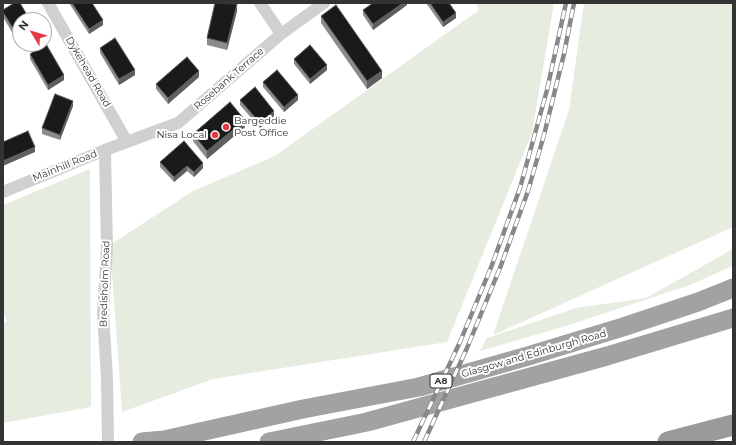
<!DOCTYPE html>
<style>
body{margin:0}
#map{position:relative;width:736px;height:445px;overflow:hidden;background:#fff;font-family:Montserrat,sans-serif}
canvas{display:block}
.frame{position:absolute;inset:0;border:4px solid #333;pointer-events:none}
.north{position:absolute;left:12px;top:12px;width:40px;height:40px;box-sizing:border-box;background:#fff;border:1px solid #adadad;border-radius:50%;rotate:308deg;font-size:11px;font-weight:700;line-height:16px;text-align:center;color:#333}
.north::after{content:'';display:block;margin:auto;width:14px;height:18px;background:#e63946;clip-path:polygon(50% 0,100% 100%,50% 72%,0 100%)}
</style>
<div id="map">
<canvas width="736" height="445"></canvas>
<div class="frame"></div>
<div class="north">N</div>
</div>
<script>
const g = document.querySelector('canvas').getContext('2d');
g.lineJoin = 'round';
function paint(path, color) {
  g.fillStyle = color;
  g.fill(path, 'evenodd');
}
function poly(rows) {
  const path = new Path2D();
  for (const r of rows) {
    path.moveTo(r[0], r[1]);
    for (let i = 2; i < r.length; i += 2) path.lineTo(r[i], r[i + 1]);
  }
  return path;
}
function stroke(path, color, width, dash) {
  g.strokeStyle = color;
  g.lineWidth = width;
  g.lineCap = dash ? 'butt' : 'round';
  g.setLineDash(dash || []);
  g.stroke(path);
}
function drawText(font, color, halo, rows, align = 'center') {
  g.font = font + ' Montserrat,sans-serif';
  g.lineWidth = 4;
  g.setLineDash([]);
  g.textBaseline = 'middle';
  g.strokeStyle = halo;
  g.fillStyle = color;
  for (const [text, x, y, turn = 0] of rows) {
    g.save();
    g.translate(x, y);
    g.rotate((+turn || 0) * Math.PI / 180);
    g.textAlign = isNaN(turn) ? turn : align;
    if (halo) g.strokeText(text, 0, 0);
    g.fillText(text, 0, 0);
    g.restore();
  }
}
paint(poly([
 [475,3,554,3,532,133,447,342,213,379,122,412,110,245,193,191,275,156,479,10],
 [584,3,733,3,733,227,493,335,569,110],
 [90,169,91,407,3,423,3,323,7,321,3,312,3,205],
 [733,249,733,266,690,285,566,326,480,351,487,338,576,308,646,298]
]), '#e6ecdf');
stroke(poly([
 [48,3,127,142],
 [260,3,281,34],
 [105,150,107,248,103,313,107,378,108,442],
 [3,192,105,150,178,123,281,34,324,3]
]), '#d0d0d0', 12);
stroke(poly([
 [142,442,164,440,303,409,419,387,528,356,623,327,698,302,733,288],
 [269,442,367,422,607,356,733,318]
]), '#a2a2a2', 19);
stroke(poly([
 [668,442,733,425]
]), '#9a9a9a', 21);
const rail = poly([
 [413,442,460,342,492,265,520,188,547,90,566,3],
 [424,442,467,348,500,268,528,191,544,135,564,54,574,3]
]);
stroke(rail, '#888', 4.5);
stroke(rail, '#fff', 3, [9]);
paint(poly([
 [69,3,92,3,103,25,89,34],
 [407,3,407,5,373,30,363,15,363,10],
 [426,3,449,3,456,18,443,27],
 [3,10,20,20,20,44,23,44,20,46,3,17],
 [237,11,227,50,207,45,207,38],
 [321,16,382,78,367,89,321,23],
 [100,48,135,75,119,85,100,53],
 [30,54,64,80,48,90,30,59],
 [294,59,327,70,310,84,294,64],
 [199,77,168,104,156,89,156,84],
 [263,82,298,100,284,112,263,87],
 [240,100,274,116,260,128,240,105],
 [73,106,60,140,42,134,42,128],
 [245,127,207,159,193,141,193,134],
 [160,162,203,168,194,177,187,171,174,182,160,167]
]), '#8c8c8c');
paint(poly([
 [403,3,407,3,407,5,373,30,373,24],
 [237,4,237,11,227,50,227,43],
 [456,13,456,18,443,27,443,22],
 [103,20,103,25,89,34,89,29],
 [327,65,327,70,310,84,310,79],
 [135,70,135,75,119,85,119,79],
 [199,71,199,77,168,104,168,98],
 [382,71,382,78,367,89,367,81],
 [64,75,64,80,48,90,48,85],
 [298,95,298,100,284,112,284,107],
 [73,101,73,106,60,140,60,135],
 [274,111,274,116,260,128,260,123],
 [245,120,245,127,207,159,207,151],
 [35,147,35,152,3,166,3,161],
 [203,163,203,168,194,177,194,172],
 [187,166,187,171,174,182,174,177]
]), '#5f5f5f');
const building = poly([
 [14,3,20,3,30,20,20,20,20,40,3,12,3,10,14,3],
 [72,3,92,3,103,20,89,29,72,3],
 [215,3,237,4,227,43,207,38,215,3],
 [373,3,403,3,373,24,363,10,373,3],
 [430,3,449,3,456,13,443,22,430,3],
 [336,5,382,71,367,81,321,16,336,5],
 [115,38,135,70,119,79,100,48,115,38],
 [46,44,64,75,48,85,30,54,46,44],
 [310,45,327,65,310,79,294,59,310,45],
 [187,57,199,71,168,98,156,84,187,57],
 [277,70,298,95,284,107,263,82,277,70],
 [255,87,274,111,260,123,240,100,255,87],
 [55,94,73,101,60,135,42,128,55,94],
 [230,102,245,120,207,151,193,134,230,102],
 [28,131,35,147,3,161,3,142,28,131],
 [184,141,203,163,194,172,187,166,174,177,160,162,184,141]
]);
paint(building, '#1a1a1a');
stroke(building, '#5f5f5f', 1);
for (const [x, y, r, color] of [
 [226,127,4,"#e63946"],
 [215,135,4,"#e63946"]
]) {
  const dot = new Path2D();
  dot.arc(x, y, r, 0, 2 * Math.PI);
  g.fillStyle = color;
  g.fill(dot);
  stroke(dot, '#fff', 1.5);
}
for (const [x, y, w] of [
 [441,381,22]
]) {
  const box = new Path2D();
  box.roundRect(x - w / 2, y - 7, w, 14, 3);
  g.fillStyle = '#fff';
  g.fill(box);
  stroke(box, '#333', 1);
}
drawText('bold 9px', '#333', null, [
 ["A8",441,381]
]);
drawText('10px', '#333', '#fff', [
 ["Dykehead Road",88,72,60],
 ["Rosebank Terrace",229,79,-41],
 ["Mainhill Road",65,166,-22],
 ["Bredisholm Road",105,284,-88],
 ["Glasgow and Edinburgh Road",534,354,-16]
]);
drawText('10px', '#333', '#fff', [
 ["Bargeddie",234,121],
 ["Post Office",234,133],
 ["Nisa Local",207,135,"right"]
], 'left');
</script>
